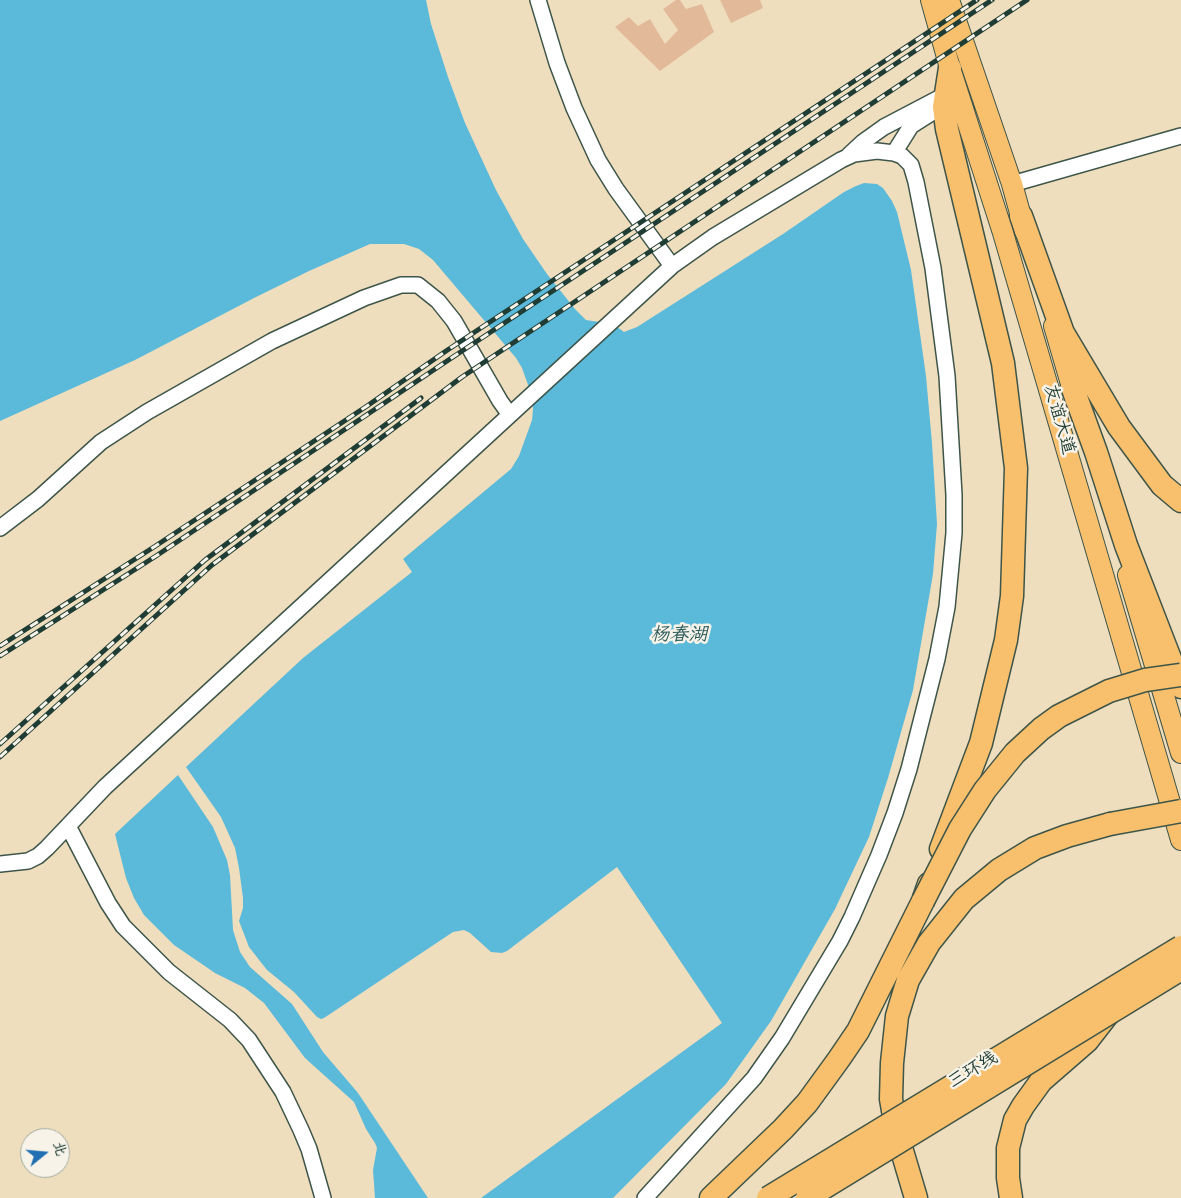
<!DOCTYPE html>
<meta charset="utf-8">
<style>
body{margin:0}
#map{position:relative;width:1181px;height:1198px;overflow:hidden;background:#efdebd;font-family:Dekko,"LXGW WenKai TC",sans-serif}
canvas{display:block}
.north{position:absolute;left:20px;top:1128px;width:50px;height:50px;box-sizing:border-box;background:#f7f3e8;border:1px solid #a1aaa0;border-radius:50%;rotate:73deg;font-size:14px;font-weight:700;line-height:20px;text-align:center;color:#1f3d34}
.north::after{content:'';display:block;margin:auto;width:18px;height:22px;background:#1f6fb2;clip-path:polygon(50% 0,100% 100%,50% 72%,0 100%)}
</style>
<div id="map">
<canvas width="1181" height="1198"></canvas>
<div class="north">北</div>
</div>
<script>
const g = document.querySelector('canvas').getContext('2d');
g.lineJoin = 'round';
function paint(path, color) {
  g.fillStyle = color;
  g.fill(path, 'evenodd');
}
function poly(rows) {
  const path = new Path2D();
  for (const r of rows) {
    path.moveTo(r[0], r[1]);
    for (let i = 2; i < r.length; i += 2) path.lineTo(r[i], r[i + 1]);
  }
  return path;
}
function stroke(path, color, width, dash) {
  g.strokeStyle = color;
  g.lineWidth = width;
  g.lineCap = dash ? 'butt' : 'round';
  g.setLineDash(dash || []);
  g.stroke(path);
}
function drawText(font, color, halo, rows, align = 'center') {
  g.font = font + ' Dekko,"LXGW WenKai TC",sans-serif';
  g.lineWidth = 5;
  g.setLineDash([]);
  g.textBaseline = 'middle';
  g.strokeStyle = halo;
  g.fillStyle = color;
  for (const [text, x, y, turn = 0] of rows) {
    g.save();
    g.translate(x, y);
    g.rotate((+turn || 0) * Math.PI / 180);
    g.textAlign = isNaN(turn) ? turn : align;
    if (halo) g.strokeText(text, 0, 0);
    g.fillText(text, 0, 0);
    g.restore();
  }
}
paint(poly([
 [0,0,426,0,431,24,448,77,465,123,496,190,523,239,547,274,575,309,586,320,613,324,624,332,637,327,783,234,844,192,856,186,864,183,877,184,883,188,892,201,897,212,911,270,926,376,932,443,937,524,933,574,913,690,888,778,869,837,835,909,771,1021,726,1084,613,1198,481,1198,722,1023,617,867,507,951,502,953,491,952,470,933,464,930,453,932,324,1018,321,1019,317,1017,294,992,267,970,249,947,239,921,243,908,243,898,239,868,235,848,221,817,186,767,303,658,412,572,403,559,511,469,519,456,532,420,533,409,532,396,522,368,516,358,433,260,419,249,404,244,370,244,309,271,256,297,135,360,0,421],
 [178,775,213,827,227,860,230,875,233,930,240,952,250,967,292,1004,323,1052,358,1093,428,1198,375,1198,373,1170,377,1148,375,1143,366,1129,354,1102,305,1058,264,1003,245,988,215,973,174,945,144,915,134,898,126,878,115,834]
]), '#5bb9da');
paint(poly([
 [676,0,680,0,686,9,702,4,714,32,660,71,615,27,629,17,638,26,650,19,665,44,678,30,663,9],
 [720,0,760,0,763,8,731,23]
]), '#e2ba9a');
const minor = poly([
 [538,0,557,63,574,108,598,160,616,189,672,266],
 [894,153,911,126,933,112],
 [849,155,863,142,884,127,945,95],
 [1012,184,1181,136],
 [0,528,38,499,101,442,147,412,272,341,364,298,401,285,418,285,438,301,454,321,500,401,510,415],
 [68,826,108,903,123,926,169,972,230,1020,249,1040,283,1092,301,1130,309,1149,323,1198],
 [0,864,28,861,38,856,47,848,105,787,672,266,713,237,841,160,854,154,877,151,894,153,902,156,911,165,916,182,933,268,947,376,954,495,954,533,947,607,937,659,909,769,895,813,879,855,852,917,840,941,782,1038,754,1078,645,1198]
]);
const major = poly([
 [931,0,950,68,1003,233,1181,840],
 [949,0,1012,184,1025,231],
 [1054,326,1076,401],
 [1128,575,1181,753]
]);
const highway = poly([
 [1021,216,1063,333,1119,427,1162,485,1181,501],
 [1072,386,1096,452,1126,545,1181,687],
 [941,849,981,743,1006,640,1012,596,1016,468,1003,363,947,129,944,107,950,68],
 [711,1198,783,1129,807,1103,839,1059,858,1031,923,901,929,884],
 [916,1198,897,1134,891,1099,892,1063,897,1016,908,980,929,943,964,899,999,870,1035,848,1067,836,1110,824],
 [1011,1198,1008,1178,1008,1148,1015,1120,1023,1106,1041,1081,1087,1041,1108,1014]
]);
stroke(minor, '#3e5549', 18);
stroke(major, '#3e5549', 22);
stroke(highway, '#3e5549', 25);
stroke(minor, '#fff', 15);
stroke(major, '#f8bf6c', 20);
stroke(highway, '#f8bf6c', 22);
const rail = poly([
 [0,646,157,545,367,406,446,351,977,0],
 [0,656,156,556,450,359,992,0],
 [0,744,205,560,421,398],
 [0,757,212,565,462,377,1027,0]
]);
stroke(rail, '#1f3d34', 5);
stroke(rail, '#f7f3e8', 3, [9]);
const highwayBridge = poly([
 [1110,824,1181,811],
 [923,901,960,829,985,790,1015,753,1041,729,1059,716,1109,691,1145,680,1181,675],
 [768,1198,1181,947],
 [807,1198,1181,969]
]);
stroke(highwayBridge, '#3e5549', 25, []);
stroke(highwayBridge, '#f8bf6c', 22);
drawText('18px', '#1f3d34', '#f7f3e8', [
 ["友谊大道",1057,420,74],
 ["三环线",974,1072,-31]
]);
drawText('italic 19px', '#2e5c5e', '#f7f3e8', [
 ["杨春湖",679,637]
]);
</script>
